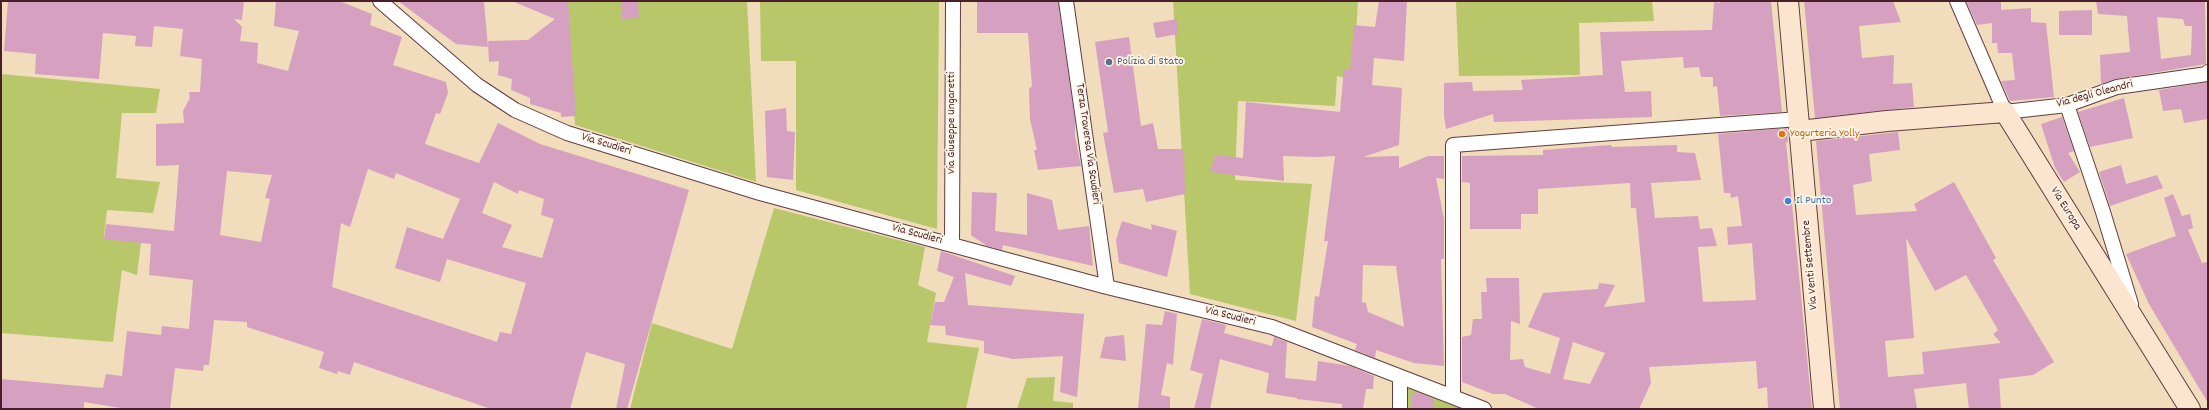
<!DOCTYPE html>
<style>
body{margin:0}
#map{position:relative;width:2209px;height:410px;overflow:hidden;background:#f1dcbc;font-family:Dekko,sans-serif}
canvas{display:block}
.frame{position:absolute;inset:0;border:2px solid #4a1f2b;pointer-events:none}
</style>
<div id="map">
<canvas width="2209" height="410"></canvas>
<div class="frame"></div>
</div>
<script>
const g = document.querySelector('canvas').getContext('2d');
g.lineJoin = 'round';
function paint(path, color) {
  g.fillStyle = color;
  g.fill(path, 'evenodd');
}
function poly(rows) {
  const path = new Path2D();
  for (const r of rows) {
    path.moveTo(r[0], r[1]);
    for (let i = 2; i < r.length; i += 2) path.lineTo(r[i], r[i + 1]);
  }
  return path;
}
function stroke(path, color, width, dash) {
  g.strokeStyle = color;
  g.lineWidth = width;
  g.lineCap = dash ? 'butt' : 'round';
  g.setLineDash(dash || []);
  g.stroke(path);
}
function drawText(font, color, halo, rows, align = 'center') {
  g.font = font + ' Dekko,sans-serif';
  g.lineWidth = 3.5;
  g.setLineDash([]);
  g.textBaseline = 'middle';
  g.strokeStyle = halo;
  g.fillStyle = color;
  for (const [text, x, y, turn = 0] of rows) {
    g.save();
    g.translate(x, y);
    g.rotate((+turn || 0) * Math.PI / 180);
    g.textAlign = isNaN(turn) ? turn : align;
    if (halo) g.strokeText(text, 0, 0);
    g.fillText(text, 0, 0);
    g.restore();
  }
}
paint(poly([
 [566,1,747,1,756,182,575,125],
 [760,1,939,1,937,229,796,190,796,61,761,61],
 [1173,1,1358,1,1353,80,1337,76,1335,106,1238,101,1235,180,1312,184,1296,321,1190,294],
 [1456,1,1652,1,1654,21,1579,23,1580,75,1459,76],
 [1,74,160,89,156,113,122,113,116,178,160,182,153,213,107,210,104,236,141,242,137,275,122,270,113,342,1,333],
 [774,208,925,247,918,285,936,293,927,342,979,348,966,409,630,409,652,323,732,349],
 [1055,377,1053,401,1073,403,1073,409,1017,409,1027,378],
 [1407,387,1466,409,1406,409]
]), '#b8c769');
paint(poly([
 [8,1,244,1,242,20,234,19,242,27,240,41,258,43,257,63,288,71,299,31,274,26,276,1,339,1,372,14,370,25,402,37,393,65,446,82,448,93,440,114,436,113,425,144,479,163,498,123,540,144,689,190,627,409,616,409,625,364,586,352,570,409,491,409,354,362,350,375,338,371,337,374,319,368,324,352,247,327,247,322,214,320,209,365,204,365,203,371,175,368,170,409,127,409,84,402,84,409,1,409,1,379,103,388,106,374,122,376,127,331,161,335,162,326,189,329,193,280,149,275,151,244,104,239,106,224,174,231,179,165,156,166,156,124,184,123,183,111,190,98,189,92,200,92,202,59,180,56,183,29,154,26,152,47,135,46,136,36,103,33,99,79,35,74,36,54,4,51],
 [368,169,394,179,396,173,460,199,443,239,407,227,395,268,440,282,447,259,526,283,511,334,500,332,497,342,332,287,341,223,350,227],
 [227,171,272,175,265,198,270,199,261,242,220,235],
 [494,182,518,194,519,190,544,199,541,215,554,219,542,258,502,247,512,225,482,213],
 [398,1,484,2,488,47,456,44],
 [512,1,568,1,576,116,561,117,561,113,530,104,530,98,511,90,512,79,498,75,499,61,489,62,488,41,528,40,555,19],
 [638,1,639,18,622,19,621,2],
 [977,1,1058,1,1075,120,1075,136,1081,166,1038,170,1034,150,1037,150,1030,119,1029,89,1032,86,1028,33,977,33],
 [1379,1,1407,1,1404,61,1374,58,1372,85,1402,88,1399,145,1363,157,1399,156,1399,168,1428,156,1444,156,1444,179,1436,178,1444,219,1444,259,1441,259,1444,366,1414,363,1376,350,1375,358,1355,350,1357,344,1312,327,1315,296,1319,297,1328,241,1324,241,1335,156,1316,157,1283,156,1284,181,1210,172,1215,155,1243,158,1246,102,1340,112,1344,69,1350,70,1354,25,1375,27],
 [1363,265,1396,266,1404,327,1368,312,1366,303,1362,302],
 [1720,1,1771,1,1782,112,1720,116,1717,86,1713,87,1713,77,1701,77,1699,67,1684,68,1683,57,1621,61,1625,92,1651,91,1652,117,1494,122,1493,114,1446,129,1444,115,1444,83,1472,82,1473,91,1523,90,1521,80,1603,75,1600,32,1712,30,1714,2,1720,3],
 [1804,1,1893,1,1901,22,1859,26,1862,58,1894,55,1893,84,1912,83,1914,107,1815,118],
 [1966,1,2001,1,2001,10,2031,8,2031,22,2046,23,2054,97,2010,101,2001,81,2015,80,2012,53,1998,53,1997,43,1992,43,1992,23,1977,25],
 [2096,1,2205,1,2206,64,2116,79,2101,84,2100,55,2130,52,2127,16,2098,14],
 [2157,17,2183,19,2185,26,2192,26,2191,55,2161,59],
 [2092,10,2092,35,2059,35,2059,11],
 [1178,19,1178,34,1156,38,1153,23],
 [1129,37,1141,126,1153,123,1158,149,1184,149,1185,194,1146,202,1143,189,1114,193,1103,133,1108,132,1095,42],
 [2208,82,2208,119,2184,123,2181,109,2163,111,2159,90],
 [2124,98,2133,138,2090,147,2078,112],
 [786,108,787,131,795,132,793,180,767,177,765,111],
 [2062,117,2074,151,2068,153,2080,172,2064,182,2055,168,2041,124],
 [1787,128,1788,142,1786,142,1812,409,1768,409,1767,387,1758,389,1756,361,1649,367,1651,383,1639,409,1539,409,1505,394,1493,394,1462,382,1462,337,1471,335,1473,319,1482,319,1481,292,1487,292,1486,278,1519,278,1520,324,1511,321,1510,360,1523,359,1525,367,1550,374,1560,338,1528,327,1543,293,1598,289,1599,283,1615,285,1604,307,1645,302,1636,208,1631,208,1630,183,1538,189,1538,214,1521,214,1521,229,1470,229,1470,183,1462,182,1462,156,1543,155,1543,150,1611,145,1612,147,1677,145,1677,152,1695,153,1701,180,1651,183,1655,218,1698,216,1700,229,1712,228,1717,246,1698,247,1703,302,1756,300,1752,243,1728,245,1727,227,1742,226,1738,196,1731,198,1730,193,1724,193,1718,134],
 [1573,342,1605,353,1590,384,1563,379],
 [1898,132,1900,150,1869,154,1872,181,1853,185,1856,215,1917,211,1914,204,1954,182,1996,258,1993,260,2054,362,2033,375,1999,379,2001,409,1969,409,1966,383,1914,389,1917,409,1840,409,1816,141],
 [1906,238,1935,291,1966,275,1998,330,1993,334,2001,343,1922,352,1924,374,1888,377,1885,341,1914,338],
 [2121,165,2126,184,2157,175,2163,188,2110,206,2099,172],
 [972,192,997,193,995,231,1027,235,1027,193,1052,200,1058,230,1089,226,1093,266,1003,245,1002,250,987,246,971,235],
 [2173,194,2182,216,2190,214,2193,228,2188,230,2202,263,2208,262,2208,403,2149,304,2126,254,2176,236,2164,198],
 [1122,221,1152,230,1151,224,1177,231,1167,277,1119,263,1116,240],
 [941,251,1015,276,1011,286,965,273,968,305,1084,314,1077,397,1060,392,1063,356,1013,359,984,353,984,341,946,335,945,326,930,325,935,302,944,302,954,277,937,271],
 [1165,311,1177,314,1173,365,1167,363,1161,395,1170,397,1170,409,1138,409,1146,324,1162,325],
 [1202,319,1226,325,1224,333,1272,346,1274,337,1287,342,1285,378,1316,381,1318,361,1350,366,1374,376,1373,389,1366,389,1363,409,1342,409,1342,404,1297,399,1297,398,1266,393,1269,373,1220,359,1210,409,1194,409,1203,374,1190,370],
 [1124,335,1126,361,1100,358,1105,337],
 [1417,392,1434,399,1434,409,1412,409,1412,395]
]), '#d6a0c1');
const street = poly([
 [380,1,477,85,515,110,567,133,760,193,1107,287,1272,327,1484,409],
 [1066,1,1107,287],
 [1957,1,2005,112,2067,105,2117,87,2207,74,2208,72],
 [2067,105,2103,212,2131,304],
 [952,244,953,1],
 [1453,397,1453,145,1799,119],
 [1400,409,1400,377]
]);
const secondary = poly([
 [1788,1,1824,409],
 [1800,131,1887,121,2005,112,2190,409]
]);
stroke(street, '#633b41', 16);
stroke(secondary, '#633b41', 22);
stroke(street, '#fff', 14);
stroke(secondary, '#fce5cf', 20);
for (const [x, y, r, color] of [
 [1109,62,4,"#5c6f8a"],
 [1782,134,4,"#e8710a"],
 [1788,201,4,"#3f7fe0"]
]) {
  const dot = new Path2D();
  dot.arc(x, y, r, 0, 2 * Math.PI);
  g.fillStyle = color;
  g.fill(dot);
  stroke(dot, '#fcf5e5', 1.5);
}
drawText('12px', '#4e5e75', '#fcf5e5', [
 ["Polizia di Stato",1117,62]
], 'left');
drawText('12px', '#4a1f2b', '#fcf5e5', [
 ["Via degli Oleandri",2095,95,-15],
 ["Via Giuseppe Ungaretti",952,123,-90],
 ["Terza Traversa Via Scudieri",1087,144,82],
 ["Via Scudieri",606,145,17],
 ["Via Europa",2065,209,58],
 ["Via Scudieri",917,235,15],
 ["Via Venti Settembre",1811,265,-95],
 ["Via Scudieri",1230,317,14]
]);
drawText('12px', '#c56008', '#fcf5e5', [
 ["Yogurteria Yolly",1790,134]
], 'left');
drawText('12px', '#366cbe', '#fcf5e5', [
 ["Il Punto",1796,201]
], 'left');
</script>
